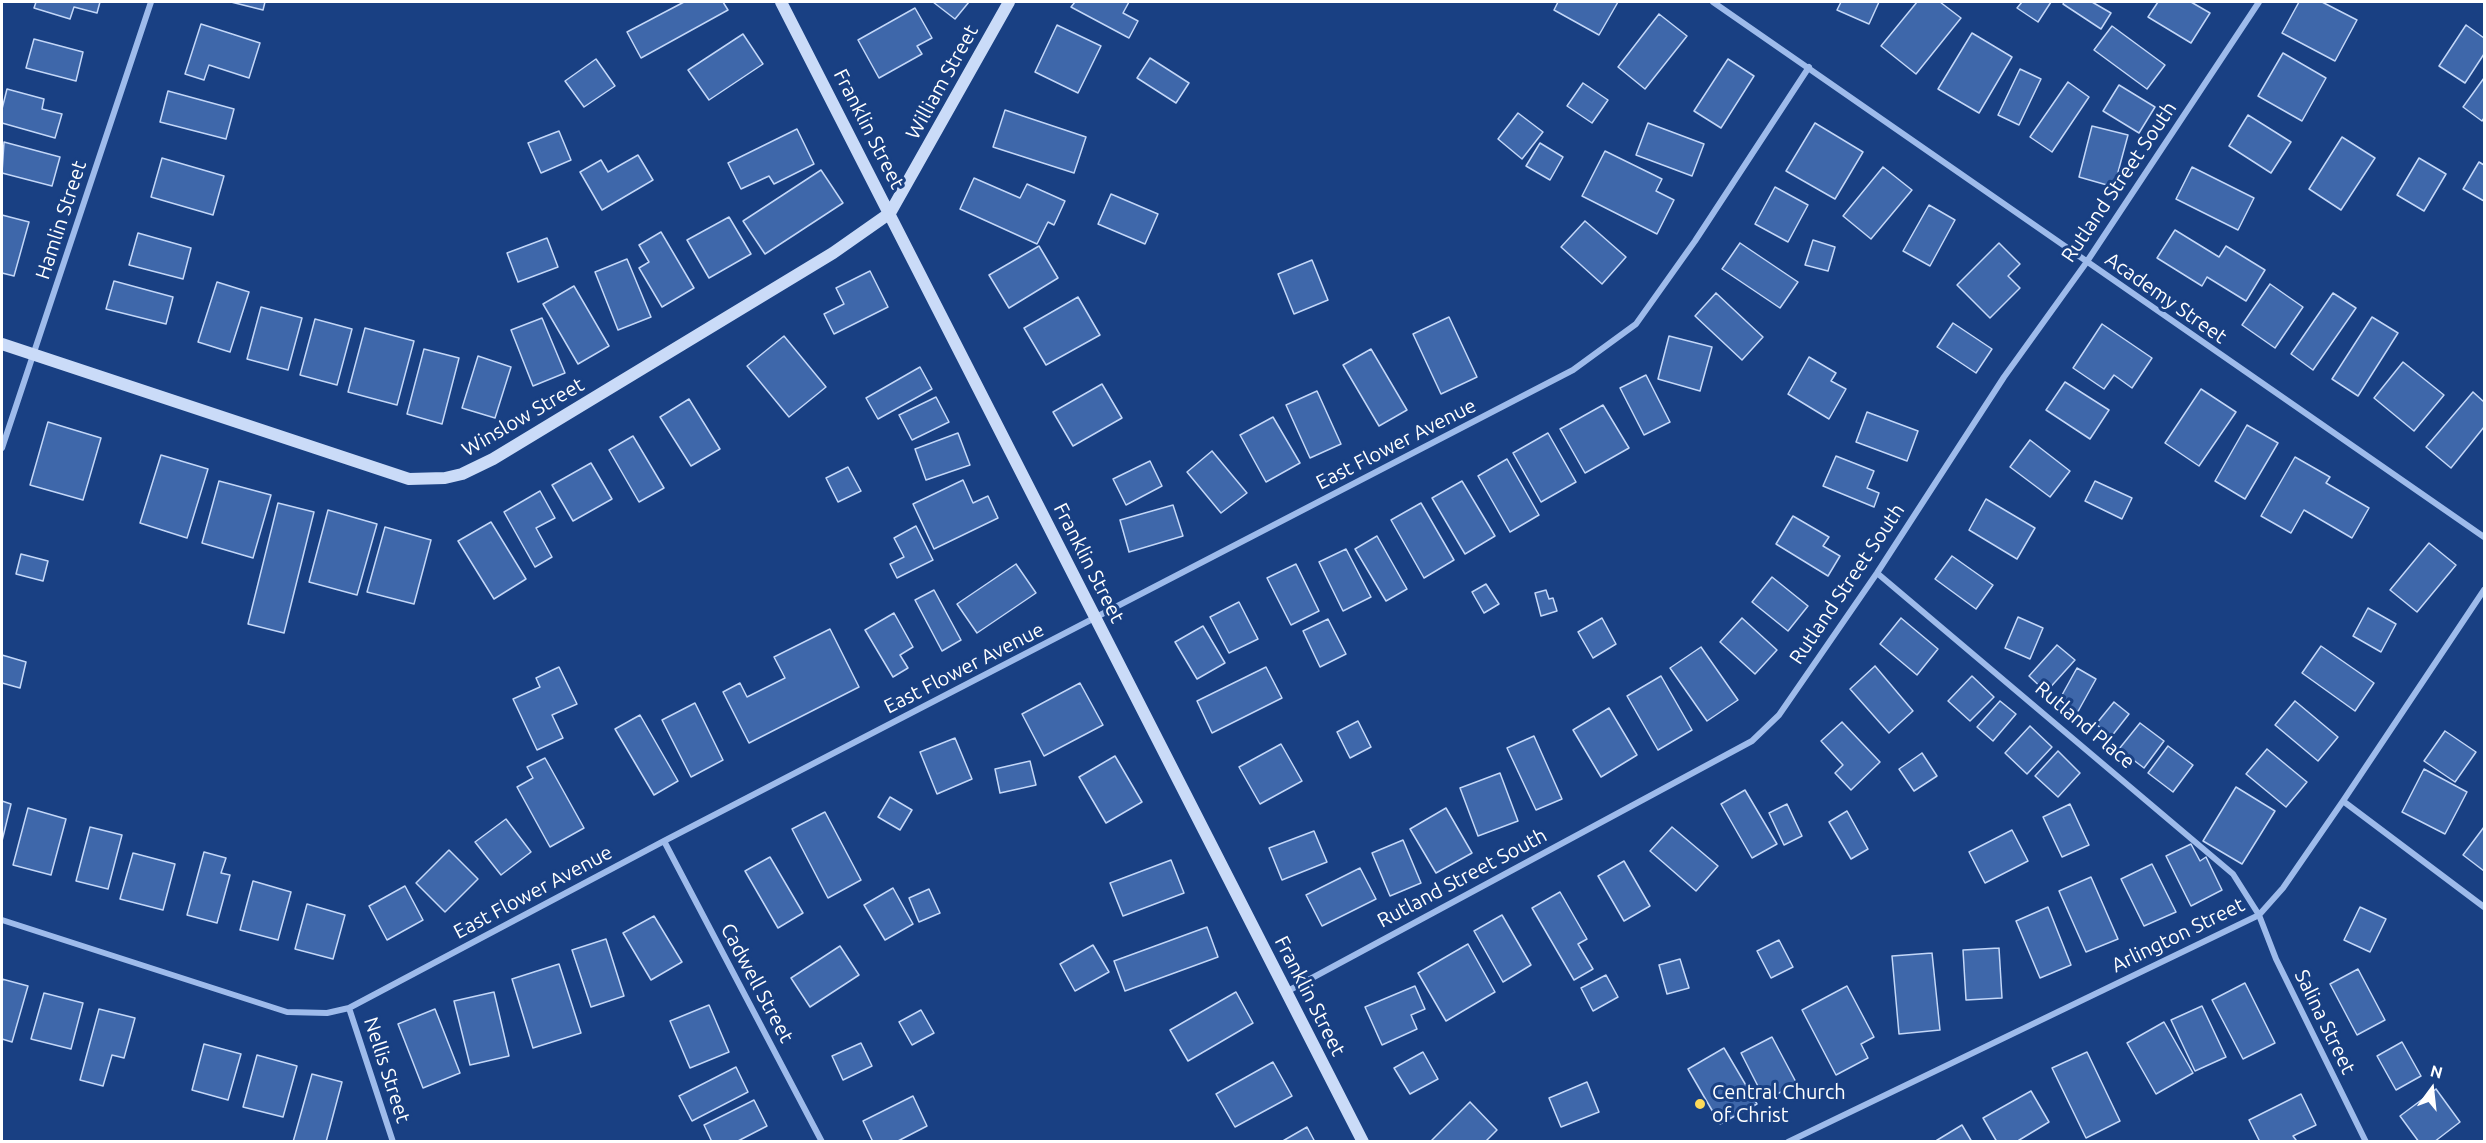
<!DOCTYPE html>
<style>
body{margin:0}
#map{position:relative;width:2486px;height:1143px;overflow:hidden;background:#194083;font-family:Ubuntu,sans-serif}
canvas{display:block}
.frame{position:absolute;inset:0;border:3px solid #fff;pointer-events:none}
.north{position:absolute;left:2402px;top:1059px;width:60px;height:60px;-webkit-text-stroke:4px #194083;paint-order:stroke;rotate:15deg;font-size:16px;font-weight:700;line-height:24px;text-align:center;color:#fff}
.north::after{content:'';display:block;margin:auto;width:21px;height:27px;background:#fff;clip-path:polygon(50% 0,100% 100%,50% 72%,0 100%)}
</style>
<div id="map">
<canvas width="2486" height="1143"></canvas>
<div class="frame"></div>
<div class="north">N</div>
</div>
<script>
const g = document.querySelector('canvas').getContext('2d');
g.lineJoin = 'round';
function paint(path, color) {
  g.fillStyle = color;
  g.fill(path, 'evenodd');
}
function poly(rows) {
  const path = new Path2D();
  for (const r of rows) {
    path.moveTo(r[0], r[1]);
    for (let i = 2; i < r.length; i += 2) path.lineTo(r[i], r[i + 1]);
  }
  return path;
}
function stroke(path, color, width, dash) {
  g.strokeStyle = color;
  g.lineWidth = width;
  g.lineCap = dash ? 'butt' : 'round';
  g.setLineDash(dash || []);
  g.stroke(path);
}
function drawText(font, color, halo, rows, align = 'center') {
  g.font = font + ' Ubuntu,sans-serif';
  g.lineWidth = 6;
  g.setLineDash([]);
  g.textBaseline = 'middle';
  g.strokeStyle = halo;
  g.fillStyle = color;
  for (const [text, x, y, turn = 0] of rows) {
    g.save();
    g.translate(x, y);
    g.rotate((+turn || 0) * Math.PI / 180);
    g.textAlign = isNaN(turn) ? turn : align;
    if (halo) g.strokeText(text, 0, 0);
    g.fillText(text, 0, 0);
    g.restore();
  }
}
const building = poly([
 [36,2,100,2,97,13,74,7,70,19,34,8,36,2],
 [231,2,265,2,263,10,231,2],
 [684,2,723,2,728,10,641,58,627,32,684,2],
 [933,2,969,2,955,19,933,2],
 [1075,2,1129,2,1123,13,1138,21,1129,38,1071,7,1075,2],
 [1558,2,1618,2,1599,35,1554,10,1558,2],
 [1841,2,1879,2,1869,24,1837,10,1841,2],
 [1917,2,1940,2,1961,18,1916,74,1881,46,1917,2],
 [2022,2,2051,2,2038,22,2017,8,2022,2],
 [2064,2,2092,2,2111,13,2101,29,2063,4,2064,2],
 [2158,2,2191,2,2210,13,2191,43,2148,17,2158,2],
 [2299,2,2322,2,2357,20,2335,61,2282,33,2299,2],
 [915,8,932,38,917,46,922,54,879,78,858,40,915,8],
 [1659,14,1687,36,1645,89,1618,67,1659,14],
 [201,24,260,43,249,78,209,65,204,80,185,74,201,24],
 [1057,25,1101,46,1078,93,1035,72,1057,25],
 [2466,25,2484,38,2484,54,2465,83,2439,66,2466,25],
 [2112,26,2165,65,2147,89,2094,50,2112,26],
 [1972,33,2012,57,1979,113,1938,89,1972,33],
 [743,34,763,64,709,100,688,70,743,34],
 [34,39,83,52,76,81,26,68,34,39],
 [2283,53,2326,78,2302,121,2258,96,2283,53],
 [1150,58,1189,83,1176,103,1137,78,1150,58],
 [596,59,615,86,584,107,565,81,596,59],
 [1728,59,1754,76,1721,128,1694,111,1728,59],
 [2020,69,2041,79,2019,125,1998,115,2020,69],
 [2484,78,2484,118,2482,121,2463,107,2484,78],
 [2068,82,2089,97,2052,152,2030,137,2068,82],
 [1583,83,1608,100,1592,123,1567,106,1583,83],
 [2119,85,2155,107,2139,133,2103,111,2119,85],
 [7,89,44,99,42,109,62,114,55,138,2,123,2,109,7,89],
 [168,91,234,109,226,139,160,122,168,91],
 [1005,110,1086,137,1074,173,993,147,1005,110],
 [1518,113,1543,132,1522,159,1498,139,1518,113],
 [2248,115,2291,142,2271,173,2229,146,2248,115],
 [1648,123,1704,144,1692,176,1636,155,1648,123],
 [1815,123,1863,152,1835,199,1786,171,1815,123],
 [2092,126,2128,135,2114,187,2079,177,2092,126],
 [797,129,814,164,774,184,769,176,741,189,728,163,797,129],
 [559,131,571,160,541,173,528,143,559,131],
 [2342,137,2375,158,2341,210,2309,189,2342,137],
 [4,142,60,157,52,186,2,173,4,142],
 [1540,143,1563,157,1550,180,1526,166,1540,143],
 [1605,151,1662,179,1656,191,1674,200,1657,234,1582,196,1605,151],
 [638,155,653,180,602,210,580,172,601,160,608,172,638,155],
 [162,158,224,176,213,215,151,197,162,158],
 [2419,158,2446,174,2424,211,2397,195,2419,158],
 [2479,162,2484,165,2484,201,2463,189,2479,162],
 [1883,167,1912,190,1871,239,1843,216,1883,167],
 [2192,167,2254,198,2238,230,2176,199,2192,167],
 [821,170,843,203,765,254,743,221,821,170],
 [974,178,1020,198,1027,184,1065,201,1054,225,1048,222,1037,244,960,209,974,178],
 [1775,187,1808,205,1788,242,1755,224,1775,187],
 [1111,194,1158,214,1145,244,1098,224,1111,194],
 [1929,205,1955,220,1930,266,1903,251,1929,205],
 [2,215,29,222,14,276,2,273,2,215],
 [729,217,751,254,709,278,687,240,729,217],
 [1585,221,1626,257,1602,284,1561,247,1585,221],
 [2175,230,2219,257,2226,246,2265,270,2246,301,2207,277,2202,286,2157,258,2175,230],
 [661,232,694,288,662,307,639,268,649,262,639,245,661,232],
 [138,233,191,248,183,279,129,265,138,233],
 [547,238,558,267,518,282,507,253,547,238],
 [1813,240,1835,247,1828,271,1805,265,1813,240],
 [1740,243,1798,282,1780,308,1722,269,1740,243],
 [1999,243,2020,264,2008,276,2020,288,1990,318,1957,285,1999,243],
 [1039,246,1058,278,1009,308,989,275,1039,246],
 [627,259,651,317,618,330,595,272,627,259],
 [1312,260,1328,300,1294,314,1278,274,1312,260],
 [870,271,888,307,834,334,824,314,844,304,836,288,870,271],
 [114,281,173,297,166,324,106,309,114,281],
 [217,282,249,292,230,352,198,342,217,282],
 [2270,284,2303,307,2275,348,2242,325,2270,284],
 [574,286,609,346,578,364,543,304,574,286],
 [1716,293,1763,337,1742,360,1695,316,1716,293],
 [2333,293,2356,308,2313,370,2291,354,2333,293],
 [1078,297,1100,335,1046,365,1024,328,1078,297],
 [261,307,302,318,288,370,247,359,261,307],
 [1449,317,1477,377,1441,394,1413,334,1449,317],
 [2372,317,2398,333,2358,396,2332,379,2372,317],
 [542,318,565,373,533,386,511,330,542,318],
 [315,319,352,329,337,385,300,375,315,319],
 [1953,323,1992,349,1976,373,1937,347,1953,323],
 [2102,324,2152,358,2132,388,2114,375,2104,389,2073,368,2102,324],
 [365,328,414,341,397,405,348,392,365,328],
 [784,336,826,387,789,417,747,366,784,336],
 [1669,336,1712,347,1700,391,1658,379,1669,336],
 [424,349,459,358,442,424,407,414,424,349],
 [1371,349,1407,410,1379,426,1343,365,1371,349],
 [478,356,511,367,495,418,462,408,478,356],
 [1809,357,1836,373,1831,381,1846,389,1829,419,1788,394,1809,357],
 [2403,362,2444,395,2414,431,2374,398,2403,362],
 [920,367,932,389,878,419,866,398,920,367],
 [1646,375,1670,422,1644,435,1620,388,1646,375],
 [2065,382,2109,410,2090,439,2046,410,2065,382],
 [1102,384,1122,418,1073,446,1053,412,1102,384],
 [2201,389,2236,412,2199,466,2165,443,2201,389],
 [1317,391,1341,444,1310,458,1286,405,1317,391],
 [2473,392,2484,402,2484,427,2451,468,2426,447,2473,392],
 [936,397,949,422,912,440,899,415,936,397],
 [689,399,720,449,691,466,660,417,689,399],
 [1603,405,1629,448,1585,473,1560,429,1603,405],
 [1867,412,1918,431,1907,461,1856,442,1867,412],
 [1273,417,1300,463,1266,482,1240,435,1273,417],
 [48,422,101,438,83,500,30,485,48,422],
 [2247,425,2278,443,2245,499,2215,481,2247,425],
 [958,433,970,465,926,480,915,449,958,433],
 [1548,433,1576,482,1541,502,1513,453,1548,433],
 [633,436,664,488,639,502,609,450,633,436],
 [2030,440,2070,471,2050,497,2010,467,2030,440],
 [1212,451,1247,493,1221,513,1187,472,1212,451],
 [161,455,208,469,187,538,140,523,161,455],
 [1836,456,1874,471,1867,488,1879,493,1874,507,1823,486,1836,456],
 [2295,457,2330,477,2326,483,2369,508,2352,538,2304,510,2291,533,2261,516,2295,457],
 [1507,459,1539,515,1510,532,1478,476,1507,459],
 [1150,461,1162,486,1126,505,1113,479,1150,461],
 [591,463,612,499,573,521,552,485,591,463],
 [848,467,861,491,838,502,826,478,848,467],
 [963,480,973,503,988,496,998,518,934,549,913,504,963,480],
 [219,481,271,495,253,558,202,543,219,481],
 [1462,481,1495,536,1465,554,1432,498,1462,481],
 [2095,481,2132,498,2122,519,2085,501,2095,481],
 [540,491,555,518,536,528,552,557,535,567,504,512,540,491],
 [1986,499,2035,528,2017,559,1969,530,1986,499],
 [278,503,314,512,284,633,248,624,278,503],
 [1421,503,1454,560,1424,578,1391,520,1421,503],
 [1173,505,1183,536,1129,552,1120,520,1173,505],
 [328,510,377,524,357,595,309,582,328,510],
 [1793,516,1829,537,1823,546,1840,556,1828,576,1776,544,1793,516],
 [491,522,526,579,494,599,458,541,491,522],
 [916,526,933,560,897,578,890,564,904,557,894,538,916,526],
 [385,527,431,540,414,604,367,592,385,527],
 [1377,536,1407,589,1386,601,1355,549,1377,536],
 [2429,543,2456,565,2417,612,2390,590,2429,543],
 [1346,549,1371,597,1343,611,1319,562,1346,549],
 [21,554,48,561,43,581,16,574,21,554],
 [1952,556,1993,585,1976,609,1935,579,1952,556],
 [1016,564,1036,593,977,633,957,604,1016,564],
 [1296,564,1319,611,1291,625,1267,578,1296,564],
 [1772,577,1808,606,1788,631,1752,602,1772,577],
 [1486,584,1499,604,1484,613,1472,592,1486,584],
 [934,590,961,640,942,651,915,600,934,590],
 [1546,590,1549,599,1553,598,1557,611,1541,616,1535,593,1546,590],
 [1239,602,1258,639,1229,653,1210,617,1239,602],
 [2368,608,2396,624,2381,652,2353,636,2368,608],
 [894,613,913,647,900,655,908,668,893,677,865,630,894,613],
 [2018,617,2043,628,2030,659,2005,648,2018,617],
 [1602,618,1616,644,1593,658,1578,632,1602,618],
 [1742,618,1777,650,1755,674,1720,642,1742,618],
 [1901,618,1938,649,1917,675,1880,644,1901,618],
 [1328,619,1346,654,1320,667,1303,631,1328,619],
 [1203,626,1225,663,1197,679,1175,642,1203,626],
 [830,629,859,687,749,743,723,692,740,683,747,697,785,678,774,657,830,629],
 [2057,645,2075,660,2046,692,2029,676,2057,645],
 [2321,646,2374,683,2355,711,2302,673,2321,646],
 [1701,647,1738,700,1707,721,1670,668,1701,647],
 [2,655,26,662,20,688,2,683,2,655],
 [1875,666,1913,711,1889,733,1850,689,1875,666],
 [559,667,577,704,552,715,563,738,537,750,513,699,540,687,536,678,559,667],
 [1266,667,1282,698,1212,733,1197,701,1266,667],
 [2077,668,2096,679,2076,715,2057,704,2077,668],
 [1661,676,1692,730,1658,750,1627,696,1661,676],
 [1972,676,1994,697,1970,721,1948,701,1972,676],
 [1080,683,1103,725,1044,756,1022,714,1080,683],
 [2000,701,2016,714,1993,741,1977,727,2000,701],
 [2295,701,2338,737,2318,761,2275,725,2295,701],
 [2114,702,2129,714,2111,737,2096,724,2114,702],
 [695,703,723,760,691,777,662,720,695,703],
 [1609,708,1637,755,1601,777,1573,730,1609,708],
 [640,715,678,781,654,795,615,729,640,715],
 [1358,721,1371,747,1350,758,1337,732,1358,721],
 [1842,722,1880,762,1851,790,1835,773,1843,765,1821,741,1842,722],
 [2140,723,2164,741,2144,768,2119,749,2140,723],
 [2030,726,2052,747,2027,774,2005,753,2030,726],
 [2445,731,2476,752,2455,782,2424,761,2445,731],
 [1534,736,1562,799,1536,810,1507,748,1534,736],
 [955,738,972,779,937,794,920,752,955,738],
 [1281,744,1302,781,1260,804,1239,767,1281,744],
 [2168,746,2193,765,2173,792,2148,773,2168,746],
 [2267,749,2307,782,2286,807,2246,774,2267,749],
 [2058,751,2080,773,2058,797,2035,776,2058,751],
 [1922,753,1937,776,1914,791,1899,769,1922,753],
 [1115,756,1142,802,1106,823,1079,777,1115,756],
 [545,758,584,828,550,847,517,787,533,778,527,767,545,758],
 [1030,761,1036,785,1000,793,995,769,1030,761],
 [2424,769,2467,792,2445,834,2402,812,2424,769],
 [1500,773,1518,821,1478,836,1460,788,1500,773],
 [2236,787,2275,811,2242,864,2203,841,2236,787],
 [1745,790,1777,844,1752,858,1721,804,1745,790],
 [890,797,912,810,900,830,878,817,890,797],
 [2,801,11,804,2,841,2,801],
 [1787,804,1802,836,1784,845,1769,813,1787,804],
 [2070,804,2089,845,2062,857,2043,817,2070,804],
 [28,808,66,819,51,875,13,865,28,808],
 [1446,808,1472,853,1436,873,1410,829,1446,808],
 [1847,811,1868,849,1851,859,1829,822,1847,811],
 [825,812,861,880,828,898,792,829,825,812],
 [506,819,531,852,501,875,475,842,506,819],
 [90,827,122,835,108,889,76,881,90,827],
 [1672,827,1718,866,1696,891,1650,851,1672,827],
 [2484,827,2484,871,2463,855,2484,827],
 [2012,830,2028,861,1985,883,1969,852,2012,830],
 [1314,831,1327,862,1282,880,1269,848,1314,831],
 [1403,840,1421,883,1390,896,1372,853,1403,840],
 [2191,844,2200,861,2206,857,2222,890,2191,906,2166,856,2191,844],
 [449,850,478,879,445,912,416,883,449,850],
 [204,852,226,858,221,873,230,875,217,923,187,915,204,852],
 [133,853,175,864,163,910,120,899,133,853],
 [770,857,803,913,778,928,745,871,770,857],
 [1171,860,1184,893,1123,916,1110,883,1171,860],
 [1624,861,1650,906,1624,921,1598,876,1624,861],
 [2152,864,2176,912,2144,926,2121,879,2152,864],
 [1360,868,1376,899,1322,926,1306,895,1360,868],
 [2091,877,2118,939,2086,952,2059,891,2091,877],
 [253,881,291,892,278,940,240,930,253,881],
 [405,886,423,920,387,940,369,906,405,886],
 [893,888,913,924,885,940,864,905,893,888],
 [929,889,940,913,919,922,909,898,929,889],
 [1560,892,1587,939,1578,944,1593,969,1574,980,1532,908,1560,892],
 [307,904,345,915,333,959,295,949,307,904],
 [2048,907,2071,965,2040,978,2016,921,2048,907],
 [2360,907,2386,919,2370,952,2344,940,2360,907],
 [1502,915,1531,965,1503,982,1474,931,1502,915],
 [654,916,682,962,651,980,623,933,654,916],
 [1207,927,1218,957,1125,991,1114,961,1207,927],
 [606,939,624,996,591,1007,572,950,606,939],
 [1779,940,1793,967,1771,978,1757,951,1779,940],
 [1468,944,1495,992,1446,1021,1418,973,1468,944],
 [1093,945,1109,972,1075,991,1060,964,1093,945],
 [840,946,859,975,810,1007,791,978,840,946],
 [1999,948,2002,998,1966,1000,1963,950,1999,948],
 [1932,953,1940,1030,1899,1034,1892,956,1932,953],
 [1680,959,1689,988,1667,994,1659,965,1680,959],
 [559,964,581,1033,533,1048,512,979,559,964],
 [2358,969,2385,1020,2357,1035,2330,984,2358,969],
 [1606,975,1618,997,1593,1011,1581,988,1606,975],
 [2,979,28,986,12,1042,2,1039,2,979],
 [2245,983,2275,1043,2243,1059,2212,1000,2245,983],
 [1415,986,1425,1009,1411,1015,1417,1029,1382,1045,1365,1007,1415,986],
 [1847,986,1874,1037,1861,1044,1868,1058,1836,1075,1802,1010,1847,986],
 [494,992,509,1056,470,1065,454,1001,494,992],
 [1236,992,1253,1023,1188,1061,1170,1030,1236,992],
 [44,993,83,1003,71,1049,31,1039,44,993],
 [709,1005,729,1052,690,1068,670,1021,709,1005],
 [2202,1006,2226,1057,2195,1071,2171,1020,2202,1006],
 [99,1009,135,1018,124,1058,112,1055,103,1086,80,1080,99,1009],
 [435,1009,460,1073,423,1088,398,1024,435,1009],
 [921,1010,934,1033,912,1045,899,1022,921,1010],
 [2164,1022,2193,1073,2156,1094,2127,1043,2164,1022],
 [1772,1037,1797,1084,1765,1100,1741,1053,1772,1037],
 [2402,1042,2421,1076,2396,1090,2377,1056,2402,1042],
 [861,1043,872,1066,843,1080,832,1056,861,1043],
 [204,1044,241,1054,228,1100,192,1090,204,1044],
 [1724,1048,1757,1104,1720,1124,1688,1069,1724,1048],
 [1423,1052,1438,1079,1410,1094,1394,1068,1423,1052],
 [2087,1052,2120,1121,2086,1138,2052,1068,2087,1052],
 [257,1055,297,1066,283,1117,243,1107,257,1055],
 [1273,1062,1292,1096,1235,1127,1216,1094,1273,1062],
 [736,1067,748,1092,692,1121,679,1096,736,1067],
 [312,1074,342,1082,326,1142,293,1142,312,1074],
 [1587,1082,1599,1112,1561,1127,1549,1098,1587,1082],
 [2436,1089,2460,1122,2434,1142,2419,1142,2400,1116,2436,1089],
 [2031,1091,2049,1122,2016,1142,1997,1142,1983,1118,2031,1091],
 [2301,1094,2316,1125,2293,1136,2296,1140,2293,1142,2260,1142,2249,1120,2301,1094],
 [913,1096,927,1126,896,1142,873,1142,863,1121,913,1096],
 [754,1100,767,1126,736,1142,712,1142,704,1125,754,1100],
 [1470,1102,1497,1130,1485,1142,1430,1142,1470,1102],
 [1962,1125,1972,1142,1934,1142,1962,1125],
 [1307,1127,1315,1142,1281,1142,1307,1127]
]);
paint(building, '#3e67aa');
stroke(building, '#c3d7f8', 1.5);
stroke(poly([
 [1713,2,2484,537],
 [2,448,151,2],
 [1877,573,2233,874,2259,915,2276,959,2366,1142],
 [2343,801,2484,907],
 [664,841,822,1142],
 [2,920,287,1012,327,1013,349,1008,664,841,1573,370,1636,324,1695,241,1809,67],
 [1286,992,1752,741,1779,715,1877,573,2004,377,2086,263,2259,2],
 [349,1008,393,1142],
 [1788,1142,2259,915,2283,888,2343,801,2484,590]
]), '#9ebbeb', 6);
stroke(poly([
 [781,2,1363,1142],
 [2,344,409,479,445,478,462,474,493,459,833,253,890,213,1009,2]
]), '#cadbf8', 12);
for (const [x, y, r, color] of [
 [1700,1104,6,"#feda59"]
]) {
  const dot = new Path2D();
  dot.arc(x, y, r, 0, 2 * Math.PI);
  g.fillStyle = color;
  g.fill(dot);
  stroke(dot, '#194083', 2);
}
drawText('20px', '#fff', '#194083', [
 ["William Street",942,82,-61],
 ["Franklin Street",869,129,63],
 ["Rutland Street South",2119,182,-56],
 ["Hamlin Street",61,220,-72],
 ["Academy Street",2166,298,35],
 ["Winslow Street",523,417,-30],
 ["East Flower Avenue",1396,444,-27],
 ["Franklin Street",1089,563,63],
 ["Rutland Street South",1847,584,-56],
 ["East Flower Avenue",964,668,-27],
 ["Rutland Place",2085,725,40],
 ["Rutland Street South",1462,878,-28],
 ["East Flower Avenue",533,892,-28],
 ["Arlington Street",2178,935,-26],
 ["Cadwell Street",757,983,62],
 ["Franklin Street",1310,996,63],
 ["Salina Street",2325,1022,64],
 ["Nellis Street",387,1070,72]
]);
drawText('20px', '#fff', '#194083', [
 ["Central Church",1712,1092],
 ["of Christ",1712,1115]
], 'left');
</script>
